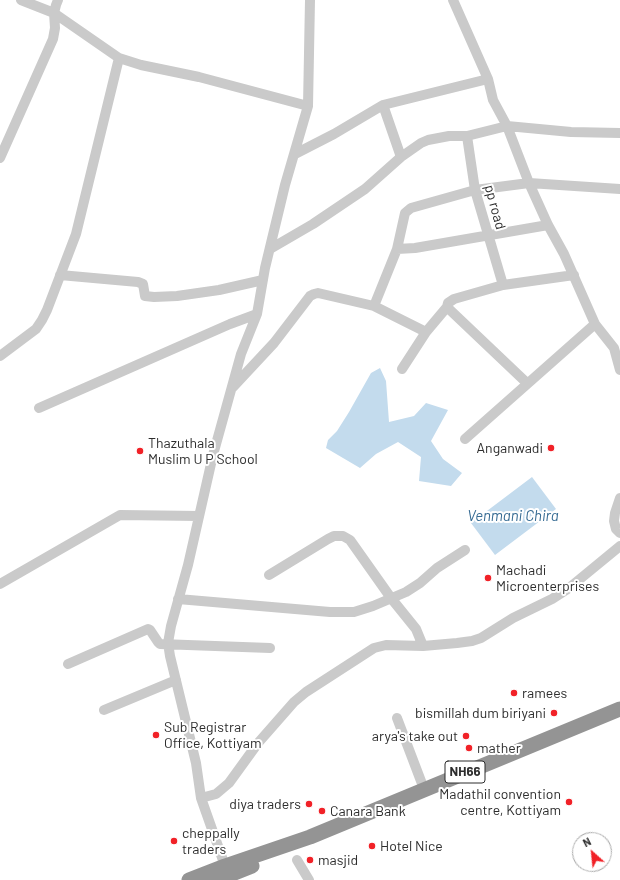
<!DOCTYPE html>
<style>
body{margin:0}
#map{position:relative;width:620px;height:880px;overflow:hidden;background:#fff;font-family:Barlow,sans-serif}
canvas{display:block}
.north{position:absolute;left:572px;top:832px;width:40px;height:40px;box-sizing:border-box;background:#fff;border:1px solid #ababab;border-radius:50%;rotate:333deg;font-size:11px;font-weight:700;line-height:16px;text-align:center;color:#2d2d2d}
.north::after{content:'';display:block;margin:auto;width:14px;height:18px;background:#f12127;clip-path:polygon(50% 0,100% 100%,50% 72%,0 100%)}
</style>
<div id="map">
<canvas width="620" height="880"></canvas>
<div class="north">N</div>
</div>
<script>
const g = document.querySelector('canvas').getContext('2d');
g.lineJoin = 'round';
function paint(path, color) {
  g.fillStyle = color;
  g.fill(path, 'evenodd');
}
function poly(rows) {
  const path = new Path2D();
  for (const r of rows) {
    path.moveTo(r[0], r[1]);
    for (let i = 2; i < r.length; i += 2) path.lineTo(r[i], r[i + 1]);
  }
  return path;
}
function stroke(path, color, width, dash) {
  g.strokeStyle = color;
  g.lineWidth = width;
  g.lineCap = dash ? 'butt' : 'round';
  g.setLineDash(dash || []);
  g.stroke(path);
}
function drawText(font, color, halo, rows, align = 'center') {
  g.font = font + ' Barlow,sans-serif';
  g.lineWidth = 4;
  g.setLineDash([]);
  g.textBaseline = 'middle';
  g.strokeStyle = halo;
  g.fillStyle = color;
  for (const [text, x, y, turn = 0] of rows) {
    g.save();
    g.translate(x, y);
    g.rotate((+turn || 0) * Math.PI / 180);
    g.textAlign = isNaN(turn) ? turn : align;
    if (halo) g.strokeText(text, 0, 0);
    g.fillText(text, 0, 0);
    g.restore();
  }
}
paint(poly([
 [380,368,386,381,389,422,414,416,426,403,448,410,431,441,443,459,462,473,451,486,419,481,421,457,398,442,376,454,360,468,326,448,328,440,337,431,349,412,371,373],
 [532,477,556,509,495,555,471,523]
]), '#c3dbed');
stroke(poly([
 [21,0,54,13,119,58,141,65,199,77,308,106],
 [453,0,488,79,493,100,507,126,529,183,548,225,564,254,595,324,614,348,620,370],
 [467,136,475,190,503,285],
 [295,154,334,134,383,105],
 [401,157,383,105,488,79],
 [0,158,53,39,55,28,54,13,56,5,58,0],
 [270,249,313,224,365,189,401,157,421,143,428,140,449,136,467,136,507,126,571,132,620,133],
 [397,249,415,248,548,225],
 [60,275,138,282,143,284,145,296,154,297,177,296,219,290,263,280],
 [374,306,397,249,405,213,411,208,475,190,529,183,620,189],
 [447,307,527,383],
 [0,356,36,329,42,320,47,310,76,234,119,58],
 [402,369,426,332,447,307,448,303,454,299,503,285,574,275],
 [233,387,274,343,310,296,314,294,318,293,374,306,426,332],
 [39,408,230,324,257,314],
 [465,439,595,324],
 [620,498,615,513,614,521,616,529,620,533],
 [269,575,328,539,334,536,343,536,350,540,391,598,416,629,423,646],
 [0,584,120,515,199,516],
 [178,599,330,612,354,612,373,606,406,592,420,583,437,568,465,550],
 [68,664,148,629,150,630,158,642,160,644,270,648],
 [104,710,176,680],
 [397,718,424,789],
 [201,798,216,794,229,783,258,743,294,702,306,692,374,648,386,645,423,646,457,643,472,641,481,638,513,618,552,599,569,588,620,546],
 [297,860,309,880],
 [225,866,201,798,196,763,170,656,168,643,171,626,188,565,213,455,241,354,257,314,265,268,285,185,308,106,310,0]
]), '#cacaca', 10);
stroke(poly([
 [189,880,225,866,310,837,620,709],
 [217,880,252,866]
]), '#949494', 15);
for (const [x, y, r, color] of [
 [551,448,4,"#f12127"],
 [140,451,4,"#f12127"],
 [488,578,4,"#f12127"],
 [514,693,4,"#f12127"],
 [554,713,4,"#f12127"],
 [156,735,4,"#f12127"],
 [466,736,4,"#f12127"],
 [469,748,4,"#f12127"],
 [569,802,4,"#f12127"],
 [309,804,4,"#f12127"],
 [322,811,4,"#f12127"],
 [174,841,4,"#f12127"],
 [372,846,4,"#f12127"],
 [310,860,4,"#f12127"]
]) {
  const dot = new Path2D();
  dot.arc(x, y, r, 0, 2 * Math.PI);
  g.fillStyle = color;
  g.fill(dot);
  stroke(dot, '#fff', 1.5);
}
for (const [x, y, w] of [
 [465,772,40]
]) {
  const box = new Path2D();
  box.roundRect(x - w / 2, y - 11, w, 22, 3);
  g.fillStyle = '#fff';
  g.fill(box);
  stroke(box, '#2d2d2d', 1);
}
drawText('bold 13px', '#2d2d2d', null, [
 ["NH66",465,772]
]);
drawText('14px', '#2d2d2d', '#fff', [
 ["pp road",495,207,75]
]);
drawText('14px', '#2d2d2d', '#fff', [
 ["Thazuthala",148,443],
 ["Muslim U P School",148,459],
 ["Anganwadi",543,448,"right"],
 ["Machadi",496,570],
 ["Microenterprises",496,586],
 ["ramees",522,693],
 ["bismillah dum biriyani",546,713,"right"],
 ["Sub Registrar",164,727],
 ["Office, Kottiyam",164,743],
 ["arya's take out",458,736,"right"],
 ["mather",477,748],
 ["Madathil convention",561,794,"right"],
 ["centre, Kottiyam",561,810,"right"],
 ["diya traders",301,804,"right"],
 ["Canara Bank",330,811],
 ["cheppally",182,833],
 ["traders",182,849],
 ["Hotel Nice",380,846],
 ["masjid",318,860]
], 'left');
drawText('italic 15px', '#366b93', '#fff', [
 ["Venmani Chira",513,516]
]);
</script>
